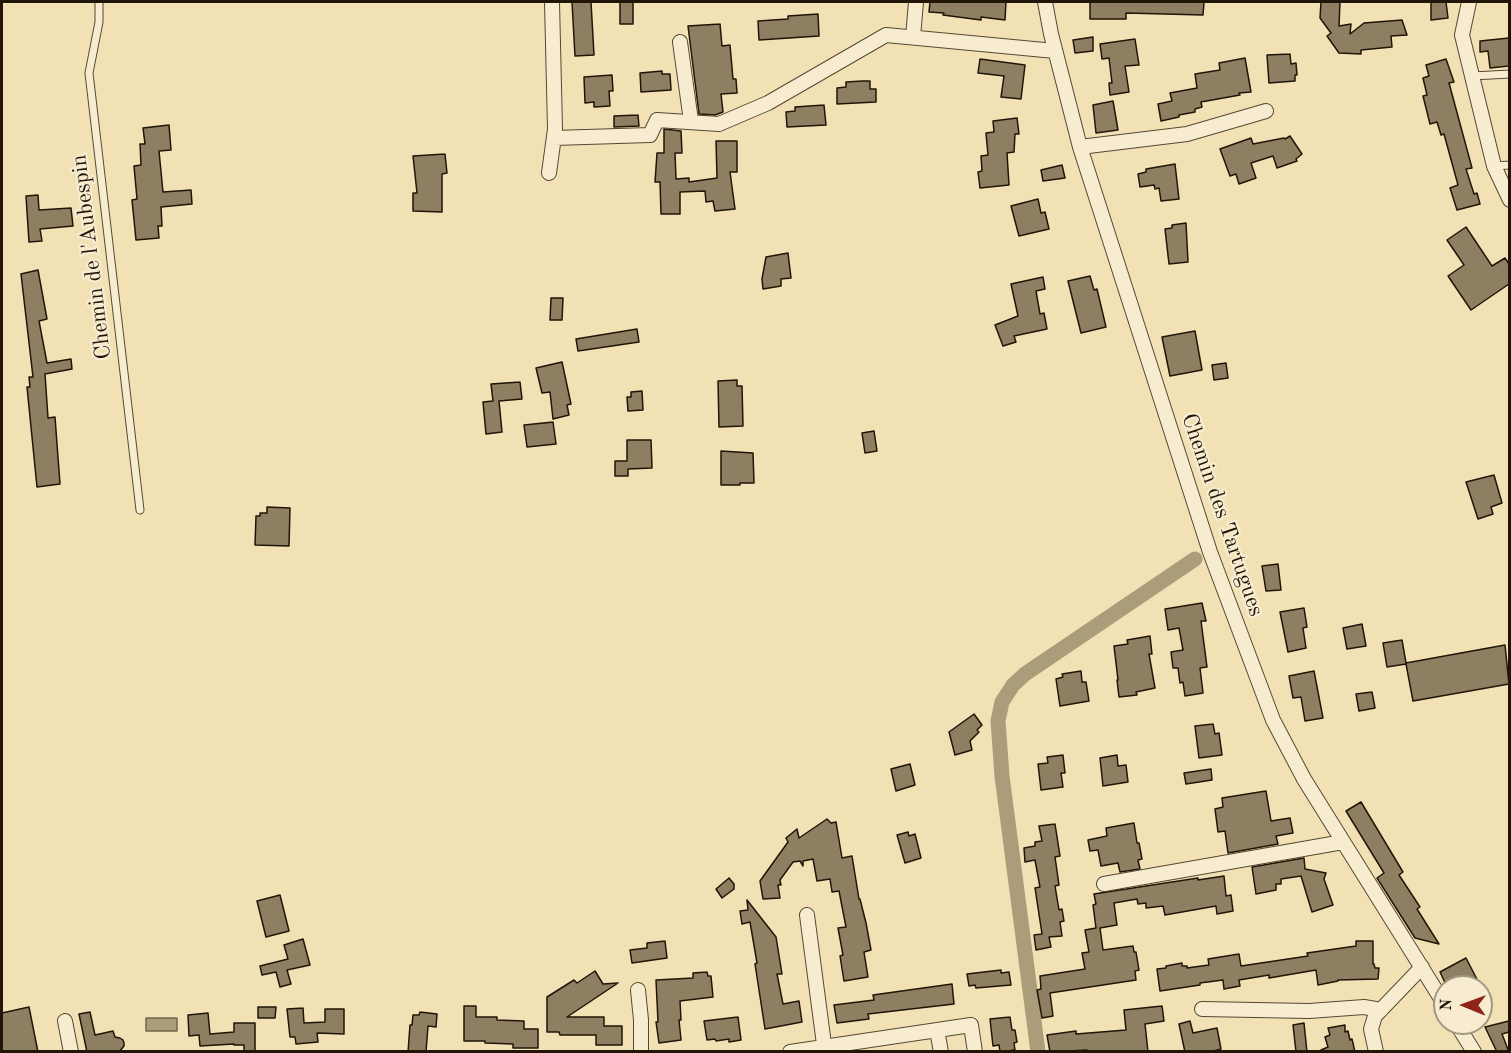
<!DOCTYPE html>
<style>
body{margin:0}
#map{position:relative;width:1511px;height:1053px;overflow:hidden;background:#f3e1b6;font-family:"Old Standard TT",serif}
canvas{display:block}
.frame{position:absolute;inset:0;border:3px solid #201507;pointer-events:none}
.north{position:absolute;left:1433px;top:975px;width:60px;height:60px;box-sizing:border-box;background:#f7ecd0;border:2px solid #a19680;border-radius:50%;rotate:271deg;font-size:16px;font-weight:700;line-height:24px;text-align:center;color:#201507}
.north::after{content:'';display:block;margin:auto;width:21px;height:27px;background:#8f2418;clip-path:polygon(50% 0,100% 100%,50% 72%,0 100%)}
</style>
<div id="map">
<canvas width="1511" height="1053"></canvas>
<div class="frame"></div>
<div class="north">N</div>
</div>
<script>
const g = document.querySelector('canvas').getContext('2d');
g.lineJoin = 'round';
function paint(path, color) {
  g.fillStyle = color;
  g.fill(path, 'evenodd');
}
function poly(rows) {
  const path = new Path2D();
  for (const r of rows) {
    path.moveTo(r[0], r[1]);
    for (let i = 2; i < r.length; i += 2) path.lineTo(r[i], r[i + 1]);
  }
  return path;
}
function stroke(path, color, width, dash) {
  g.strokeStyle = color;
  g.lineWidth = width;
  g.lineCap = dash ? 'butt' : 'round';
  g.setLineDash(dash || []);
  g.stroke(path);
}
function drawText(font, color, halo, rows, align = 'center') {
  g.font = font + ' "Old Standard TT",serif';
  g.lineWidth = 4.5;
  g.setLineDash([]);
  g.textBaseline = 'middle';
  g.strokeStyle = halo;
  g.fillStyle = color;
  for (const [text, x, y, turn = 0] of rows) {
    g.save();
    g.translate(x, y);
    g.rotate((+turn || 0) * Math.PI / 180);
    g.textAlign = isNaN(turn) ? turn : align;
    if (halo) g.strokeText(text, 0, 0);
    g.fillText(text, 0, 0);
    g.restore();
  }
}
const water = poly([
 [146,1018,177,1018,177,1031,146,1031,146,1018]
]);
paint(water, '#ab9c7a');
stroke(water, '#73664c', 1.5);
stroke(poly([
 [1038,1052,1002,776,998,721,1002,702,1013,685,1025,674,1195,559]
]), '#ab9c7a', 15);
const building = poly([
 [572,2,591,2,594,55,575,56,572,2],
 [620,2,633,2,633,24,620,24,620,2],
 [930,2,1006,2,1005,20,981,17,981,20,943,15,944,13,929,12,930,2],
 [1090,2,1204,2,1203,15,1126,13,1126,19,1090,19,1090,2],
 [1321,2,1340,2,1339,26,1351,24,1350,34,1364,23,1402,20,1407,35,1391,36,1392,47,1361,50,1361,54,1339,53,1327,36,1331,33,1320,18,1321,2],
 [1431,2,1446,2,1448,18,1431,20,1431,2],
 [818,14,819,36,759,40,758,21,788,19,788,16,818,14],
 [720,24,722,46,730,45,733,79,736,79,737,93,721,94,723,112,715,115,699,114,688,26,720,24],
 [1093,37,1093,51,1075,53,1073,40,1093,37],
 [1509,38,1509,66,1490,68,1488,51,1480,52,1480,41,1509,38],
 [1135,39,1139,65,1125,66,1129,92,1110,95,1109,83,1112,83,1109,58,1102,59,1100,44,1135,39],
 [1290,54,1291,64,1296,63,1297,75,1295,75,1295,81,1269,83,1267,55,1290,54],
 [1245,58,1251,92,1239,93,1240,95,1201,102,1202,107,1195,109,1195,112,1179,115,1179,117,1161,121,1158,104,1172,101,1170,93,1197,88,1195,74,1220,70,1219,63,1245,58],
 [980,59,1025,65,1021,99,1001,97,1004,76,978,73,980,59],
 [1446,59,1454,82,1449,83,1472,168,1466,169,1474,194,1477,193,1480,204,1457,210,1450,188,1458,185,1444,134,1441,135,1437,122,1430,124,1423,96,1427,95,1423,78,1429,76,1426,65,1446,59],
 [662,71,662,74,670,74,671,90,641,92,640,73,662,71],
 [612,75,613,91,609,91,610,106,594,107,594,102,585,103,584,77,612,75],
 [862,81,870,81,870,89,876,89,876,102,837,104,837,88,846,87,846,82,862,81],
 [1113,101,1118,130,1096,133,1093,105,1113,101],
 [824,105,826,125,787,127,786,112,795,111,795,107,824,105],
 [638,115,639,126,614,127,614,116,638,115],
 [1017,118,1019,134,1015,134,1014,152,1007,153,1009,185,980,188,978,172,982,171,981,156,988,155,986,133,994,132,993,121,1017,118],
 [169,125,171,150,159,151,163,192,191,190,192,204,161,207,162,226,158,226,159,238,136,240,132,200,137,199,134,166,141,165,140,144,145,144,143,128,169,125],
 [664,129,681,131,682,153,675,153,676,179,689,178,689,182,717,178,716,141,737,141,737,172,730,172,735,209,715,211,713,201,706,202,705,191,680,192,680,214,661,214,660,182,655,182,657,153,664,153,664,129],
 [1290,136,1302,154,1296,159,1297,161,1277,168,1273,156,1251,163,1256,178,1239,184,1236,174,1230,176,1220,149,1251,138,1253,144,1284,138,1285,139,1290,136],
 [445,154,447,173,442,174,442,212,413,211,413,193,417,193,413,156,445,154],
 [1175,164,1179,199,1161,201,1159,188,1155,189,1154,185,1140,187,1138,174,1146,172,1146,169,1175,164],
 [1062,165,1065,178,1043,181,1041,170,1062,165],
 [38,195,39,210,71,208,73,226,40,229,42,241,29,242,26,196,38,195],
 [1038,199,1041,213,1045,212,1049,229,1019,236,1011,206,1038,199],
 [1186,223,1188,262,1169,264,1165,229,1172,228,1172,225,1186,223],
 [1466,227,1492,266,1505,258,1509,264,1509,284,1471,310,1448,276,1464,265,1447,240,1466,227],
 [788,253,791,278,781,279,781,286,763,289,762,279,766,257,788,253],
 [38,270,47,319,39,321,47,363,71,359,72,369,45,374,48,418,55,417,60,484,37,487,27,387,30,387,29,377,33,377,21,274,38,270],
 [1090,276,1094,290,1097,289,1106,327,1081,333,1068,281,1090,276],
 [1043,277,1045,289,1036,291,1040,314,1044,313,1047,329,1014,336,1016,342,1003,346,995,325,1018,316,1011,284,1043,277],
 [551,298,563,298,562,320,550,320,551,298],
 [637,329,639,342,578,351,576,339,637,329],
 [1195,331,1202,370,1170,376,1162,337,1195,331],
 [562,362,571,404,567,405,569,415,553,419,550,392,542,393,536,368,562,362],
 [1226,363,1228,378,1214,380,1212,365,1226,363],
 [737,380,737,386,742,386,743,426,719,427,718,381,737,380],
 [520,382,522,399,499,401,502,432,486,434,483,402,493,401,491,384,520,382],
 [642,391,643,410,628,411,627,397,631,397,631,392,642,391],
 [553,422,556,444,527,447,524,425,553,422],
 [874,431,877,451,865,453,862,433,874,431],
 [627,440,651,440,652,468,628,469,628,476,615,476,615,461,627,461,627,440],
 [721,451,753,453,754,483,740,483,740,485,721,485,721,451],
 [1494,475,1502,503,1491,507,1493,514,1478,519,1466,482,1494,475],
 [267,507,290,508,289,546,255,545,256,516,260,516,260,513,267,513,267,507],
 [1278,564,1281,590,1266,591,1262,566,1278,564],
 [1202,603,1206,621,1201,621,1207,667,1200,668,1203,693,1185,696,1183,682,1180,683,1178,668,1173,668,1171,652,1183,650,1179,628,1168,630,1165,609,1202,603],
 [1304,608,1307,627,1303,628,1306,648,1288,652,1280,612,1304,608],
 [1362,624,1366,646,1347,649,1343,628,1362,624],
 [1150,636,1152,654,1149,654,1155,688,1136,692,1137,695,1119,697,1117,680,1118,680,1114,646,1128,644,1127,640,1150,636],
 [1402,640,1406,663,1505,645,1509,684,1413,701,1406,664,1387,667,1383,643,1402,640],
 [1081,671,1082,682,1086,682,1089,701,1060,706,1056,679,1063,677,1062,674,1081,671],
 [1314,671,1323,718,1305,721,1301,697,1293,698,1289,676,1314,671],
 [1372,692,1375,708,1359,711,1356,694,1372,692],
 [974,714,982,725,977,730,979,732,970,741,972,750,955,755,949,732,974,714],
 [1213,724,1215,734,1219,733,1222,755,1199,758,1195,726,1213,724],
 [1063,755,1065,773,1061,773,1063,787,1041,790,1038,764,1048,763,1047,757,1063,755],
 [1117,755,1118,766,1126,765,1128,782,1103,786,1100,758,1117,755],
 [910,764,915,785,896,791,891,769,910,764],
 [1211,769,1212,780,1186,784,1184,773,1211,769],
 [1266,791,1271,821,1290,818,1293,833,1276,836,1278,844,1228,853,1225,831,1218,832,1215,809,1223,807,1222,798,1266,791],
 [1361,802,1403,872,1399,875,1420,907,1417,909,1439,944,1415,938,1377,878,1384,873,1346,811,1361,802],
 [827,819,831,823,836,822,842,858,852,856,859,899,860,899,866,923,871,950,864,952,868,977,844,981,840,956,843,955,838,928,846,927,839,891,832,892,830,879,817,881,813,859,803,861,803,866,800,861,793,862,780,880,781,885,778,885,780,898,763,899,760,881,788,842,786,838,797,829,799,838,827,819],
 [1134,823,1137,843,1139,843,1142,859,1138,860,1140,869,1120,872,1118,863,1101,866,1098,850,1090,851,1088,840,1107,836,1106,828,1134,823],
 [1055,824,1060,856,1055,857,1059,885,1055,886,1059,910,1062,909,1064,921,1060,922,1062,936,1049,937,1051,947,1036,950,1034,935,1042,934,1035,888,1040,887,1035,860,1025,862,1024,848,1035,846,1035,842,1042,841,1039,826,1055,824],
 [908,832,909,836,915,834,921,858,905,863,897,835,908,832],
 [1304,858,1305,869,1326,873,1324,879,1333,905,1312,912,1301,876,1281,879,1281,884,1276,884,1276,890,1256,894,1252,867,1304,858],
 [1224,876,1226,896,1231,895,1233,911,1217,914,1216,906,1165,915,1163,906,1146,908,1146,903,1138,904,1137,899,1114,903,1117,925,1100,928,1103,950,1133,946,1134,952,1136,952,1139,970,1135,971,1136,980,1050,993,1053,1016,1042,1018,1037,990,1041,989,1040,976,1085,969,1082,953,1089,952,1085,930,1096,928,1093,905,1096,904,1094,894,1198,878,1198,880,1224,876],
 [729,878,734,884,734,889,722,898,716,889,729,878],
 [280,895,289,931,266,937,257,901,280,895],
 [747,900,776,937,782,974,777,974,783,1004,799,1001,802,1022,765,1029,755,964,757,963,750,922,742,924,740,911,748,910,747,900],
 [303,939,310,965,287,970,291,984,280,987,276,972,262,975,260,966,288,959,284,945,303,939],
 [665,941,667,958,632,963,630,950,647,948,647,943,665,941],
 [1356,941,1373,941,1373,964,1374,964,1375,968,1379,968,1378,979,1338,980,1338,981,1318,985,1316,970,1269,978,1269,975,1239,980,1240,986,1224,989,1223,980,1200,983,1200,985,1160,991,1157,969,1166,968,1166,966,1182,963,1182,966,1187,966,1187,968,1209,965,1208,959,1239,954,1241,966,1308,956,1307,953,1356,946,1356,941],
 [1466,958,1481,987,1447,987,1440,972,1466,958],
 [1001,970,1001,973,1009,972,1011,985,976,988,975,985,969,986,967,974,1001,970],
 [595,971,603,984,618,983,567,1017,604,1017,604,1026,622,1026,622,1045,596,1045,596,1035,560,1035,559,1032,547,1032,547,997,574,980,577,983,595,971],
 [707,972,708,976,711,976,713,997,680,1001,681,1020,679,1020,681,1040,659,1043,656,1022,658,1022,656,980,693,978,693,973,707,972],
 [952,984,954,1004,868,1014,869,1019,837,1023,834,1005,874,1000,873,995,952,984],
 [464,1006,476,1006,476,1017,497,1017,497,1020,524,1021,524,1029,538,1029,538,1048,513,1048,513,1044,485,1043,485,1041,464,1041,464,1006],
 [1162,1006,1164,1021,1145,1024,1148,1052,1087,1052,1087,1050,1050,1052,1047,1035,1076,1031,1076,1034,1126,1030,1124,1010,1162,1006],
 [29,1007,38,1052,2,1052,2,1013,29,1007],
 [258,1007,276,1007,275,1018,258,1018,258,1007],
 [303,1008,304,1023,325,1022,325,1009,344,1009,344,1034,317,1033,318,1042,296,1044,295,1037,290,1037,287,1009,303,1008],
 [90,1012,95,1035,113,1031,115,1037,120,1038,123,1040,124,1043,124,1046,119,1052,87,1052,79,1014,90,1012],
 [420,1012,437,1014,436,1027,428,1026,426,1052,408,1052,410,1025,412,1025,413,1015,419,1015,420,1012],
 [208,1013,210,1034,234,1032,234,1023,255,1023,255,1052,244,1052,244,1045,234,1045,234,1044,200,1046,199,1035,189,1036,188,1015,208,1013],
 [738,1017,741,1040,729,1042,729,1039,716,1041,715,1039,707,1040,704,1021,738,1017],
 [1010,1017,1012,1030,1015,1030,1017,1042,1014,1043,1015,1050,1012,1050,1012,1052,1000,1052,999,1045,993,1046,990,1019,1010,1017],
 [1190,1021,1193,1033,1217,1028,1221,1049,1210,1052,1185,1052,1179,1024,1190,1021],
 [1509,1021,1509,1032,1502,1034,1509,1052,1497,1052,1485,1027,1509,1021],
 [1304,1023,1307,1052,1296,1052,1293,1025,1304,1023],
 [1345,1025,1345,1032,1348,1031,1350,1040,1352,1039,1355,1052,1321,1052,1321,1050,1328,1047,1325,1037,1330,1035,1328,1028,1345,1025]
]);
paint(building, '#8e7f62');
stroke(building, '#201507', 1.5);
const service = poly([
 [99,2,99,22,89,73,140,510],
 [1472,76,1510,74],
 [1494,166,1510,165]
]);
const minor = poly([
 [1045,2,1051,34,1080,147,1210,552,1273,720,1304,779,1445,1005],
 [1469,2,1462,35,1494,166,1510,200],
 [913,37,916,2],
 [680,42,691,121],
 [554,138,650,135,657,120,719,124,768,103,886,35,1055,51],
 [1080,147,1187,134,1266,111],
 [549,173,555,129,552,2],
 [1104,884,1343,842],
 [807,915,825,1052],
 [638,990,641,1020,641,1052],
 [1202,1009,1309,1011,1364,1007,1381,1010],
 [65,1021,71,1052],
 [1456,1023,1474,1052],
 [937,1030,941,1052],
 [790,1052,971,1025,975,1052],
 [1376,1052,1371,1029,1375,1016,1422,967]
]);
stroke(service, '#554833', 9);
stroke(minor, '#554833', 16);
stroke(service, '#f7ecd0', 7);
stroke(minor, '#f7ecd0', 14);
drawText('22px', '#201507', '#f7ecd0', [
 ["Chemin de l'Aubespin",92,257,-97],
 ["Chemin des Tartugues",1222,515,71]
]);
</script>
